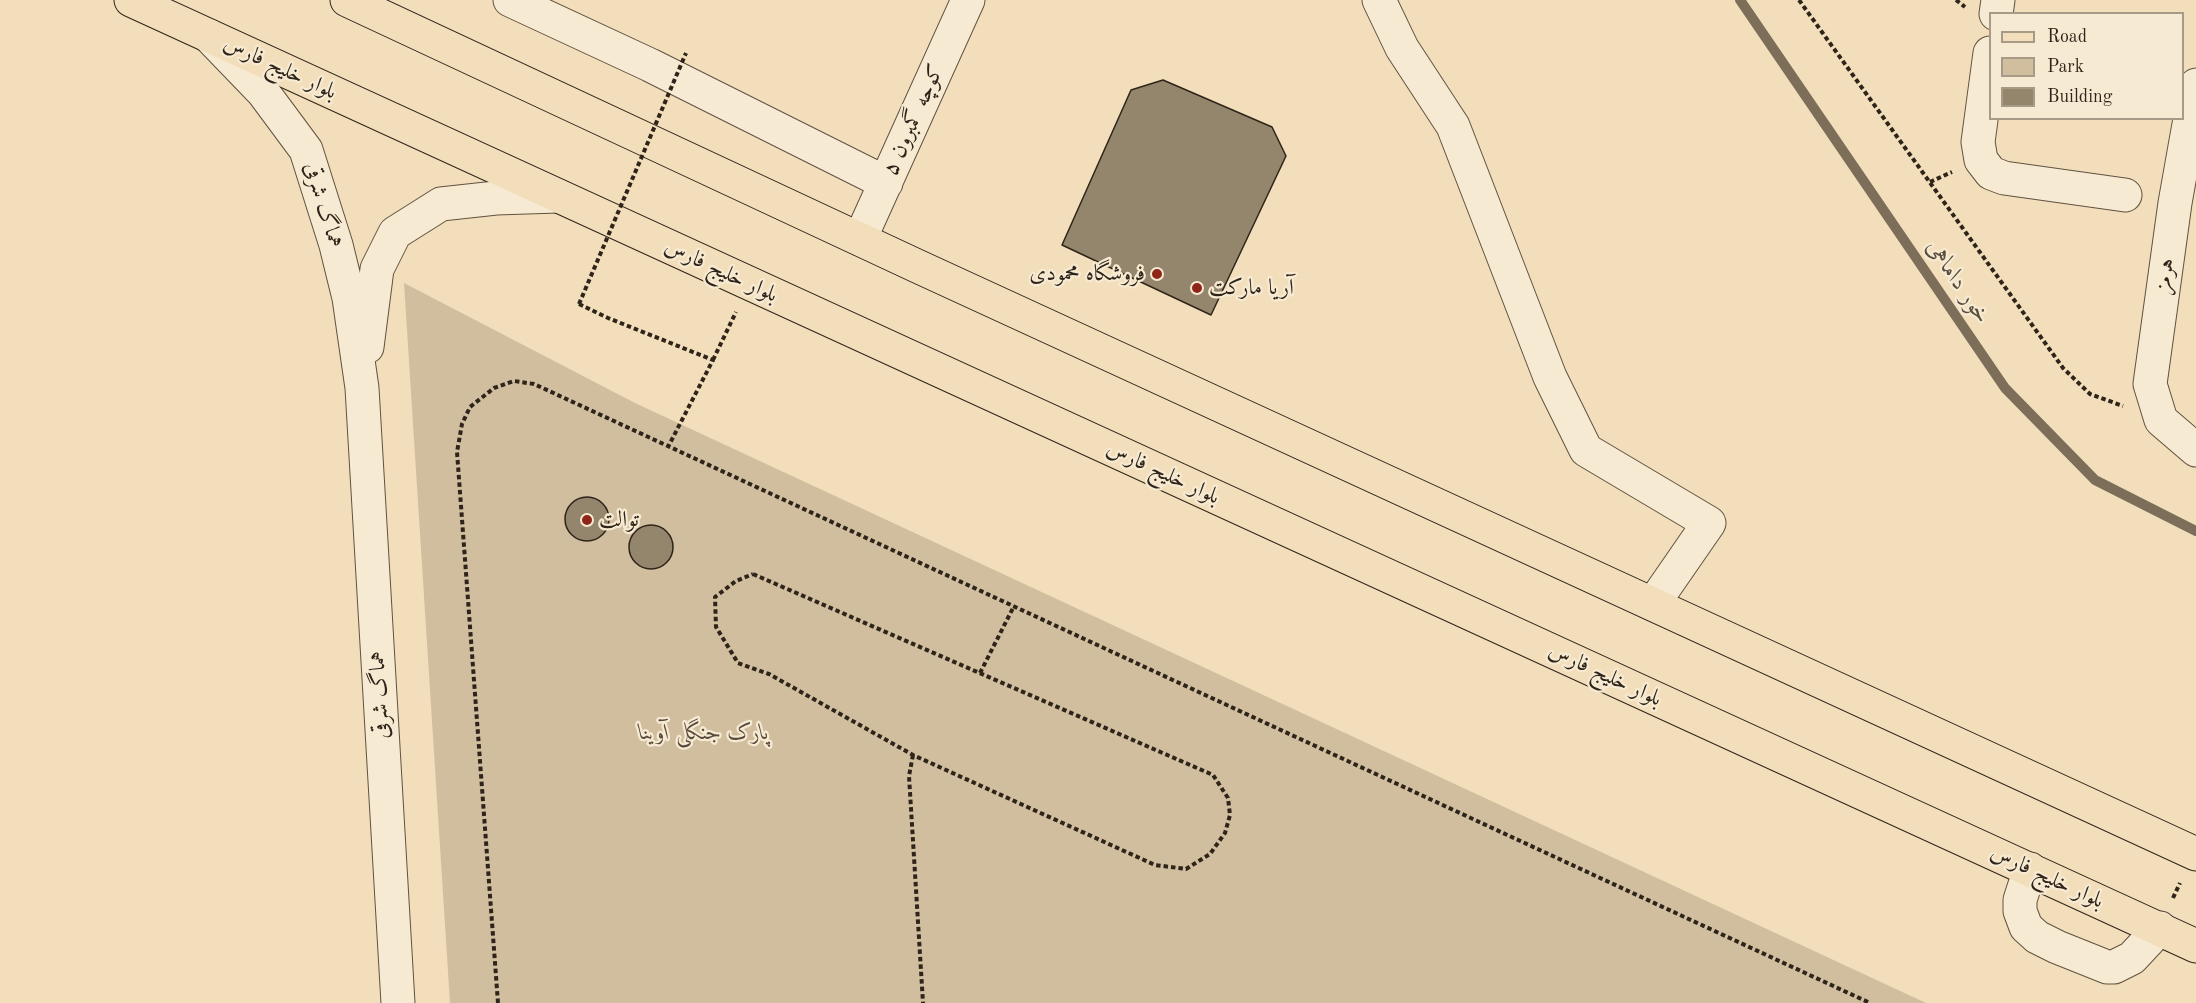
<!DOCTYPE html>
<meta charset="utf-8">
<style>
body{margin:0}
#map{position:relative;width:2196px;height:1003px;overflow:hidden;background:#f2deba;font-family:"Old Standard TT",serif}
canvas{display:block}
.legend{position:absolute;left:1989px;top:12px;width:195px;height:108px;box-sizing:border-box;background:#f7ead2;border:2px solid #a79b88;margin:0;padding:8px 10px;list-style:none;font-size:18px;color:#2f2419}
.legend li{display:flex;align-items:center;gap:12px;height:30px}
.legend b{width:30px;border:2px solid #a79b88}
</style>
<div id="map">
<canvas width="2196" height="1003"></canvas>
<ul class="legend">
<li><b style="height:8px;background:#f2deba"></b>Road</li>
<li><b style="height:16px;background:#d1be9f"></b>Park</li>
<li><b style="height:16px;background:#94856d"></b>Building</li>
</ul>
</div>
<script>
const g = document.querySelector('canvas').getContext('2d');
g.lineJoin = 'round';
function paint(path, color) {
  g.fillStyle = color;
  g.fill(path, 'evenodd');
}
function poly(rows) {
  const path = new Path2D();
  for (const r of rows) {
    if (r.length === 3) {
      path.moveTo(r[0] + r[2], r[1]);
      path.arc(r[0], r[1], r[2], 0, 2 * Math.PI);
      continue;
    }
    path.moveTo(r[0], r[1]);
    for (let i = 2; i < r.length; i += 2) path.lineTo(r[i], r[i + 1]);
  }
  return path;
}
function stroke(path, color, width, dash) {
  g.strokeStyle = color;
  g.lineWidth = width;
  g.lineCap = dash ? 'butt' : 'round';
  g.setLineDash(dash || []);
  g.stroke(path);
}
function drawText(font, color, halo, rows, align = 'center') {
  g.font = font + ' "Old Standard TT",Amiri,serif';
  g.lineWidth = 4.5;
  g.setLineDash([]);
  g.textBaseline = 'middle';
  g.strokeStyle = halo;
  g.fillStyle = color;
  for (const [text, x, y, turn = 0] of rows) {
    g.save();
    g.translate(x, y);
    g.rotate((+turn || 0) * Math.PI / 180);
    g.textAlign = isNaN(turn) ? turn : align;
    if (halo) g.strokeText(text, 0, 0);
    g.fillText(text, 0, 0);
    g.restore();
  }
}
paint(poly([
 [404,283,635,403,1926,1003,450,1003]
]), '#d1be9f');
stroke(poly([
 [1740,0,2005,388,2095,480,2196,531]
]), '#7c6e59', 10);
const building = poly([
 [1163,80,1272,127,1286,156,1211,315,1062,245,1131,90,1163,80],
 [587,519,22],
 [651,547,22]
]);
paint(building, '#94856d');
stroke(building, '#2f2419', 1.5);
const minor = poly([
 [510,0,650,65,886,183],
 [1379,0,1402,48,1453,126,1550,377,1586,450,1709,523,1653,604],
 [1996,14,1998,0],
 [209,36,263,92,306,150,336,245,349,298,362,388,398,1003],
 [1990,53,1978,142,1981,160,1991,173,2004,178,2125,195],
 [2196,85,2175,203,2150,384,2161,420,2196,450],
 [860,239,968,0],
 [367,347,377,269,395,233,441,204,496,198,558,196],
 [2030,869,2020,900,2020,911,2026,927,2037,937,2057,947,2107,967,2114,967,2132,958,2160,928]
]);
const major = poly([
 [131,0,2196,946],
 [347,0,917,266,2196,854]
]);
stroke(minor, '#605241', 35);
stroke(major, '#2f2419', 35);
stroke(poly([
 [1799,0,2063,368,2090,394,2123,406],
 [1956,0,1965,7],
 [1930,182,1952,172],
 [579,304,608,318,713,360,668,447],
 [713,360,736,312],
 [753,574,1213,775,1228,798,1230,815,1225,833,1210,854,1186,869,1155,865,913,755,769,674,738,663,716,627,715,597,736,581,753,574],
 [980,673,1014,606],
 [913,755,909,776,923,1003],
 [2173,898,2180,883],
 [498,1003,457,452,462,424,470,407,494,388,514,381,534,384,1870,1003]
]), '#2f2419', 4, [4.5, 3]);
stroke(minor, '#f7ead2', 33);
stroke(major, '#f2deba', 33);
stroke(poly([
 [579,304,686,53]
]), '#2f2419', 4, [4.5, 3]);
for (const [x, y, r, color] of [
 [1157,274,6,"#8f2418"],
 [1197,288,6,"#8f2418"],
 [587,520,6,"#8f2418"]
]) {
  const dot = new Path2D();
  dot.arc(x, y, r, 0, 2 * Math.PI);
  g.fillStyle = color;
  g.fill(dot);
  stroke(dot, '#f7ead2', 2);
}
drawText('22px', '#2f2419', '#f7ead2', [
 ["بلوار خلیج فارس",280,68,25],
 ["کوچه گمبرون ۵",914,120,-66],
 ["هماگ شرقی",323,205,73],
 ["بلوار خلیج فارس",721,271,25],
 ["هرمز",2165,276,-82],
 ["بلوار خلیج فارس",1163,473,25],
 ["بلوار خلیج فارس",1605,675,25],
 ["هماگ شرقی",380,695,-93],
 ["بلوار خلیج فارس",2047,877,25]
]);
drawText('22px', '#2f2419', '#f7ead2', [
 ["فروشگاه محمودی",1145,274,"right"],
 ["آریا مارکت",1209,288],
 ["توالت",599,520]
], 'left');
drawText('italic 22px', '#584a3a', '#f7ead2', [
 ["پارک جنگلی آوینا",704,733]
]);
drawText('italic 24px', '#5c4f3e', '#f7ead2', [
 ["خور داماهی",1958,282,56]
]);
</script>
